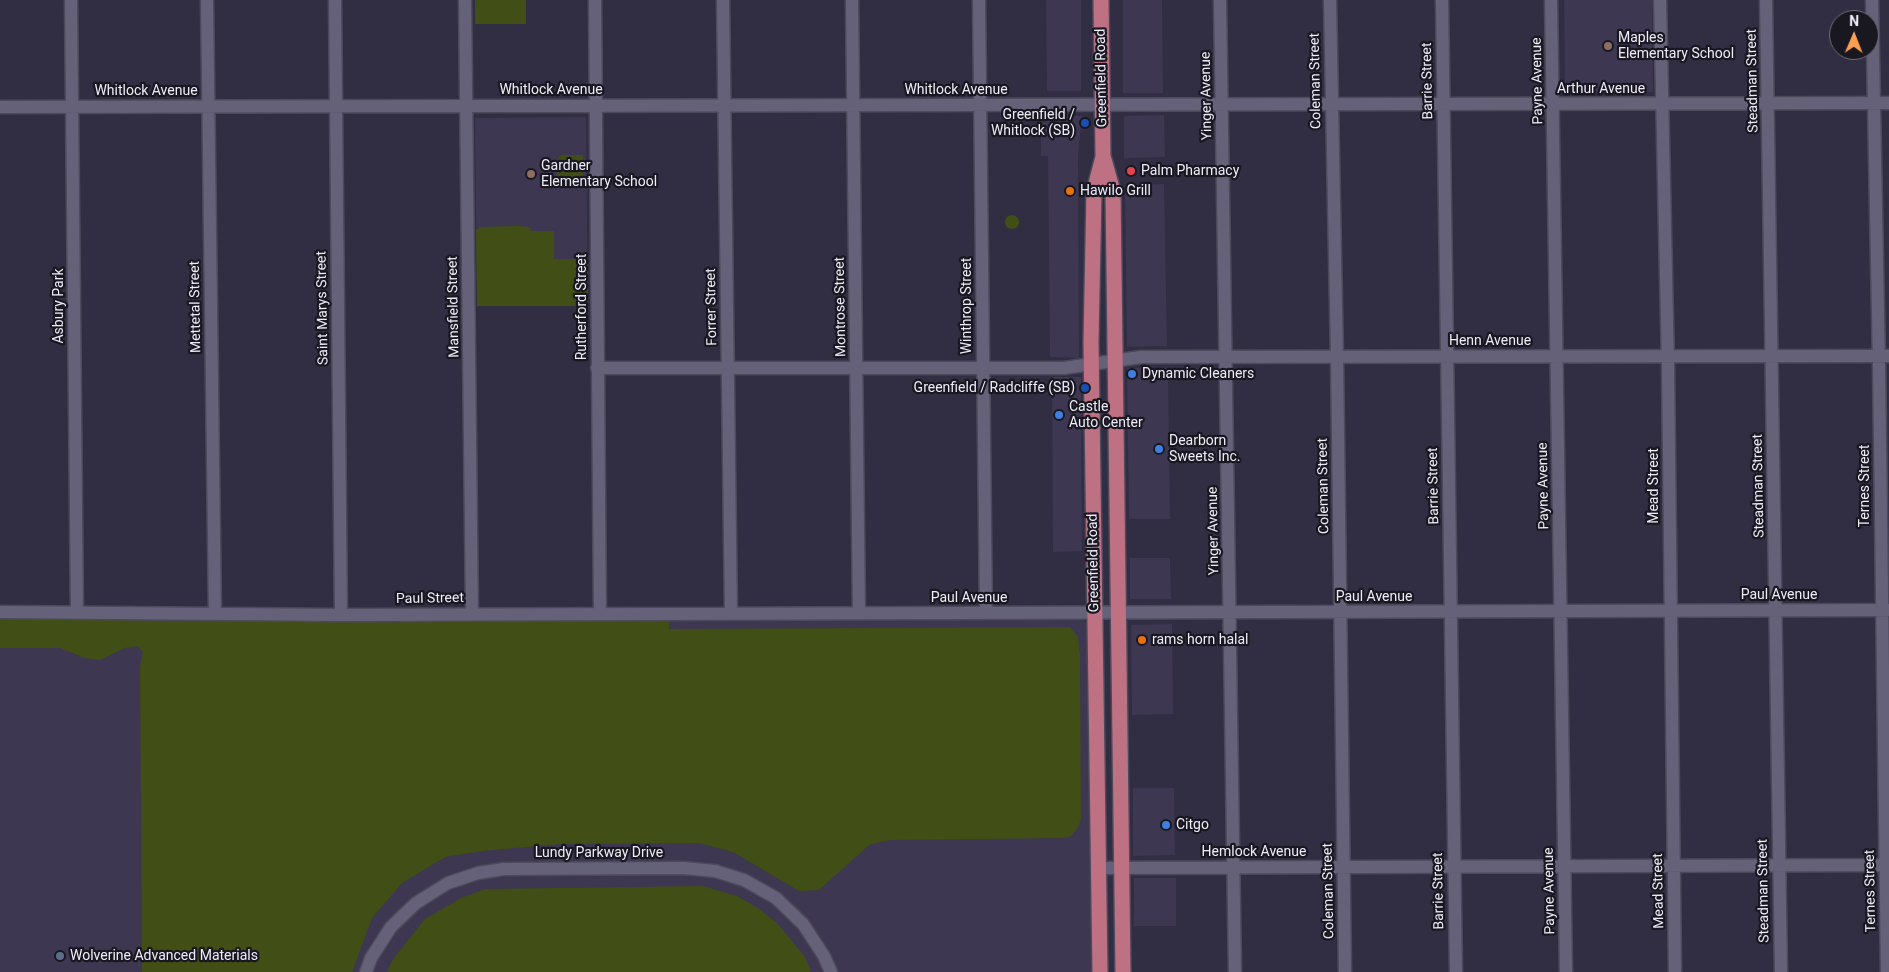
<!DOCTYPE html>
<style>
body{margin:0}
#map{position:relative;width:1889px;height:972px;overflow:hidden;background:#312d42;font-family:Roboto,sans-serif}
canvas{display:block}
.north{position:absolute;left:1829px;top:10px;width:50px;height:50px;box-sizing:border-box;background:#191720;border:1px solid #6e6c77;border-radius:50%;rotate:1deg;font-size:14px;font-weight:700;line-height:20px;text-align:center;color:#eeecf9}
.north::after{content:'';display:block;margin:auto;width:18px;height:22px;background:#fb9e51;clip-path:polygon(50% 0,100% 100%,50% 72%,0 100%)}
</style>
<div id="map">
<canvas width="1889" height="972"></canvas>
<div class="north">N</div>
</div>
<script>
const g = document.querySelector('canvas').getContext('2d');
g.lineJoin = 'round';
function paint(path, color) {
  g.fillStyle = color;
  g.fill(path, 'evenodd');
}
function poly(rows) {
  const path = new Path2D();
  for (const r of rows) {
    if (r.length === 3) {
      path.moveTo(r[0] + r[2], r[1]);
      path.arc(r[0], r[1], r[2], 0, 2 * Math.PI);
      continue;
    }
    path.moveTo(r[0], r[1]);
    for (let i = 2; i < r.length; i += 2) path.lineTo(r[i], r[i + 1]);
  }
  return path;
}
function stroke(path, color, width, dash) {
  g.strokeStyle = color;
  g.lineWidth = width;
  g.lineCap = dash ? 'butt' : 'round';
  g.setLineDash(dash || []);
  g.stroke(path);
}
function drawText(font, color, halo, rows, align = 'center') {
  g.font = font + ' Roboto,sans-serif';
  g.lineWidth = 4.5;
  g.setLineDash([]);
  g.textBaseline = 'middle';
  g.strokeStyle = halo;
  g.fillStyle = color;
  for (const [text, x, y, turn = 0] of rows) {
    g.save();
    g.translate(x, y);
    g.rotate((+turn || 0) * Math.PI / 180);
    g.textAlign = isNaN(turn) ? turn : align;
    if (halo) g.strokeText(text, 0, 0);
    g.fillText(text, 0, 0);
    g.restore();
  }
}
paint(poly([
 [1046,0,1081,0,1081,91,1047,91],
 [1123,0,1162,0,1163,93,1123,93],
 [1564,0,1652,0,1653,92,1565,93],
 [1164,115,1165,157,1124,158,1124,116],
 [1041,116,1082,116,1078,156,1079,358,1050,357,1048,156,1041,156],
 [586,117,588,306,477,306,475,118],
 [1164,184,1167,346,1127,347,1125,185],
 [1127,368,1168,368,1170,519,1129,519],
 [1052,377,1081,377,1082,551,1053,552],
 [1130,558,1170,558,1171,599,1130,599],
 [1065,616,1081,619,1085,622,1089,628,1094,972,0,972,0,622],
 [1172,624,1173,714,1132,715,1131,625],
 [1133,788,1174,788,1175,855,1133,856],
 [1134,878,1176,878,1176,926,1134,926]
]), '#3d3751');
paint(poly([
 [475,0,526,0,526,24,475,24],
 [561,155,583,155,583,177,557,177,557,160],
 [1012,222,7],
 [518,226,530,227,531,231,554,231,554,259,588,259,588,306,477,306,476,229,479,229,479,227],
 [669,617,669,629,1070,627,1078,637,1080,655,1081,819,1077,829,1071,836,1065,838,891,840,880,842,869,845,819,890,799,891,733,852,699,843,560,844,482,851,445,857,402,883,372,918,352,972,142,972,140,666,143,652,138,646,125,648,100,660,85,658,60,648,0,648,0,619],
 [703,886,737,896,758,908,778,924,805,957,811,972,387,972,393,959,425,919,461,898,485,889]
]), '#414e15');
const minor = poly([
 [71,0,77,612],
 [207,0,215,614],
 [335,0,341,615],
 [465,0,472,614],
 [595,0,600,614],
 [723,0,731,613],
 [852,0,859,613],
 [979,0,986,613],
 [1220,0,1235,972],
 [1330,0,1337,357,1345,972],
 [1442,0,1456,972],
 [1551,0,1566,972],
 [1660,0,1668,366,1675,972],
 [1766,0,1781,972],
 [1872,0,1879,365,1887,972],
 [0,107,1889,103],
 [597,368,1064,368,1141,357,1889,356],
 [0,612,341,615,1889,610],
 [1098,868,1889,865],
 [366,972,371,958,391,927,416,903,448,883,478,873,504,869,683,868,715,871,744,880,776,898,803,924,824,956,831,972]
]);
const major = poly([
 [1101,0,1103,156,1113,191,1123,972],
 [1100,972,1091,342,1094,191,1103,157]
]);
stroke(minor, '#4c495a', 15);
stroke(major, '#4c495a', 18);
stroke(minor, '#656179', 12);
stroke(major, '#be7182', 15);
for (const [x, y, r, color] of [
 [1608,46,5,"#8d6e63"],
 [1085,123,5,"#1a4fb4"],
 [1131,171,5,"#e0444e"],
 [531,174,5,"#8d6e63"],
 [1070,191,5,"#e8710a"],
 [1132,374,5,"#3f7fe0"],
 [1085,388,5,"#1a4fb4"],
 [1059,415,5,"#3f7fe0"],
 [1159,449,5,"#3f7fe0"],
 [1142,640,5,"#e8710a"],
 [1166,825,5,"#3f7fe0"],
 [60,956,5,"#5c6f8a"]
]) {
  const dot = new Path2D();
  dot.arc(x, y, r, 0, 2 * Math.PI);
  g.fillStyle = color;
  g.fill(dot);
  stroke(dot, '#191720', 2);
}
drawText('14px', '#eeecf9', '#191720', [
 ["Maples",1618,38],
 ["Elementary School",1618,54],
 ["Greenfield /",1075,115,"right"],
 ["Whitlock (SB)",1075,131,"right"],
 ["Gardner",541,166],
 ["Elementary School",541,182],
 ["Palm Pharmacy",1141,171],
 ["Hawilo Grill",1080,191],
 ["Dynamic Cleaners",1142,374],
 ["Greenfield / Radcliffe (SB)",1075,388,"right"],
 ["Castle",1069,407],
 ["Auto Center",1069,423],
 ["Dearborn",1169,441],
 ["Sweets Inc.",1169,457],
 ["rams horn halal",1152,640],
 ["Citgo",1176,825],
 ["Wolverine Advanced Materials",70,956]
], 'left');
drawText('14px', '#eeecf9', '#191720', [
 ["Greenfield Road",1102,78,-91],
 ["Coleman Street",1316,81,-91],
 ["Barrie Street",1428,81,-91],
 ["Payne Avenue",1538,81,-91],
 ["Steadman Street",1753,81,-91],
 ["Arthur Avenue",1601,89],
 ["Whitlock Avenue",551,90],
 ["Whitlock Avenue",956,90],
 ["Whitlock Avenue",146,91],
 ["Yinger Avenue",1207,96,-91],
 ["Asbury Park",59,306,-90],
 ["Winthrop Street",967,306,-90],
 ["Mettetal Street",196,307,-91],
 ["Mansfield Street",454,307,-91],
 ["Rutherford Street",582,307,-90],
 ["Forrer Street",712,307,-91],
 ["Montrose Street",841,307,-91],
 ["Saint Marys Street",323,308,-91],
 ["Henn Avenue",1490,341],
 ["Coleman Street",1324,486,-91],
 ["Barrie Street",1434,486,-91],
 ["Payne Avenue",1544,486,-91],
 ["Mead Street",1654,486,-90],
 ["Steadman Street",1759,486,-91],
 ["Ternes Street",1865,486,-90],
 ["Yinger Avenue",1214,531,-91],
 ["Greenfield Road",1094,563,-91],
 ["Paul Avenue",1779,595],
 ["Paul Avenue",1374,597],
 ["Paul Avenue",969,598],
 ["Paul Street",430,599,-1],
 ["Hemlock Avenue",1254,852],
 ["Lundy Parkway Drive",599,853],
 ["Coleman Street",1329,891,-91],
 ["Barrie Street",1439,891,-91],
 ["Payne Avenue",1550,891,-91],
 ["Mead Street",1659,891,-91],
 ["Steadman Street",1764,891,-91],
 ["Ternes Street",1871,891,-91]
]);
</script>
